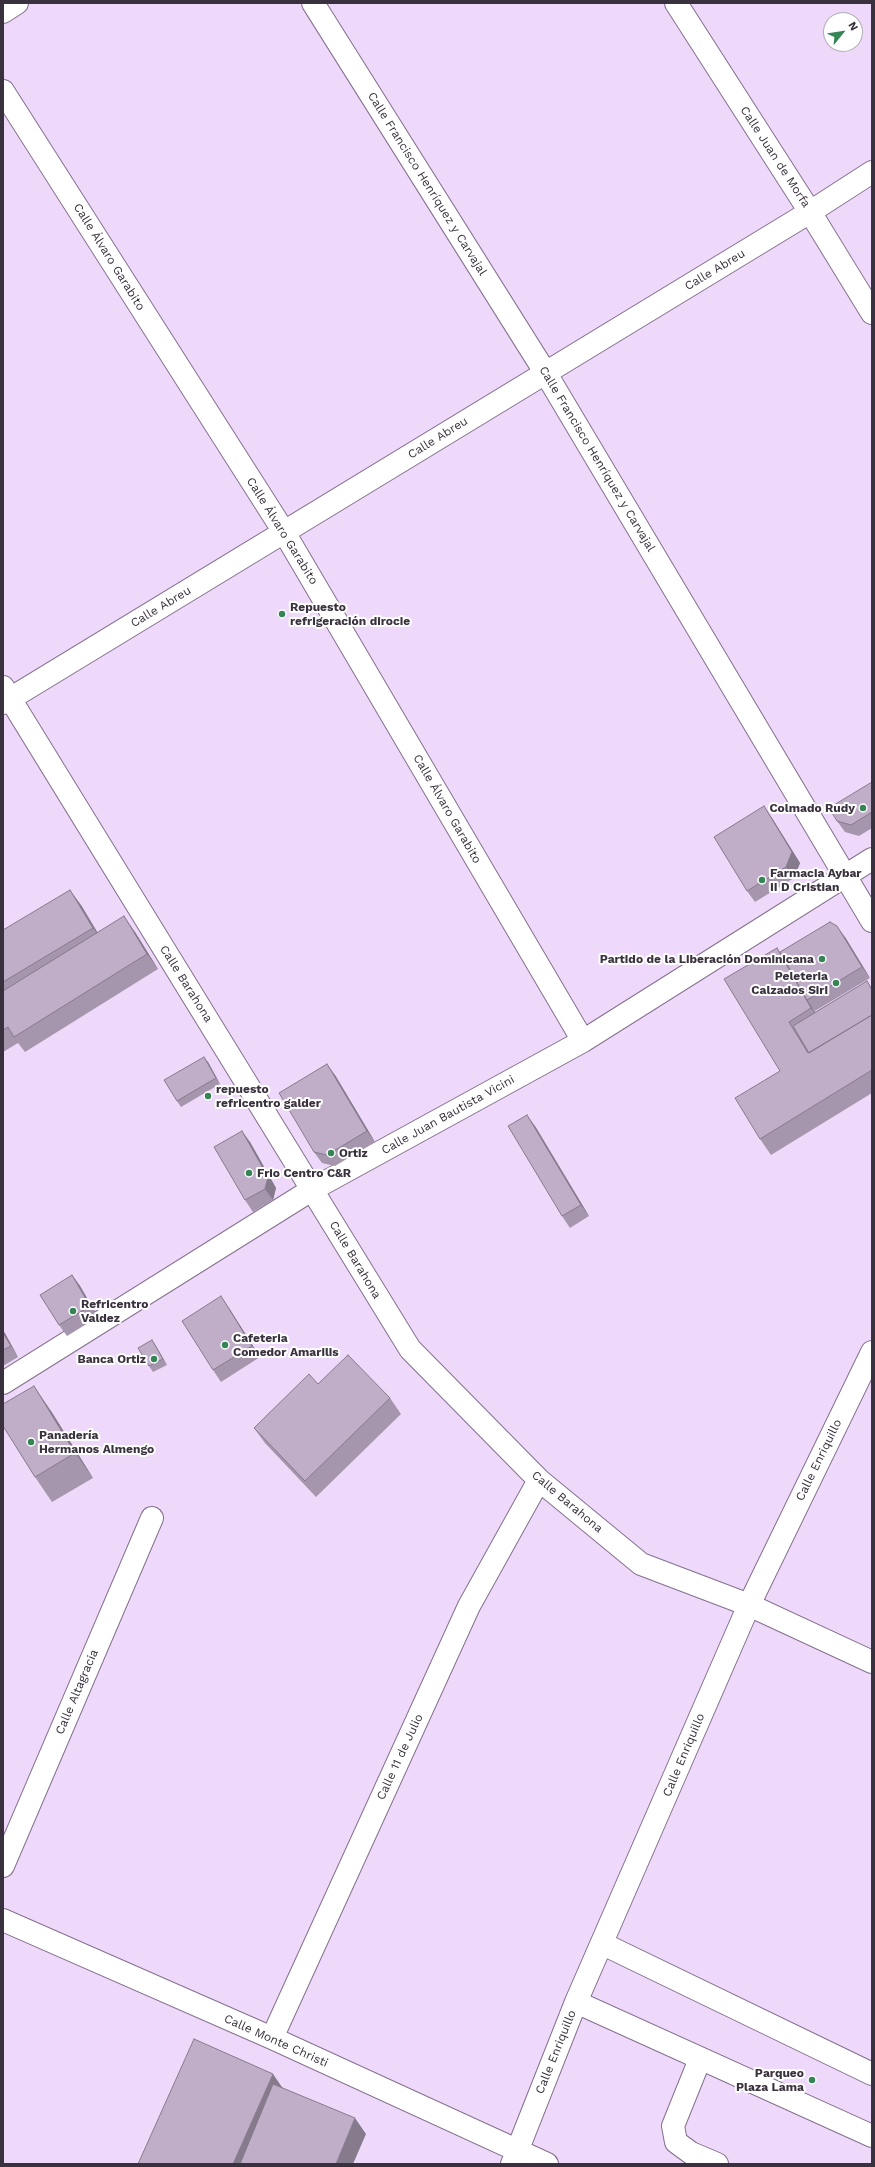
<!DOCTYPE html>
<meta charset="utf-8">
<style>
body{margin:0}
#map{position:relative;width:875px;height:2167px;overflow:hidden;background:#efd9fa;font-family:"Work Sans",sans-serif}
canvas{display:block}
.frame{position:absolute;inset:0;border:4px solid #39313d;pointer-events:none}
.north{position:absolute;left:823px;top:12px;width:40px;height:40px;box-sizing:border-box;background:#fff;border:1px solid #b0adb1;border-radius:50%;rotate:60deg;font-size:11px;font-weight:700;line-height:16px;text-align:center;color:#39313d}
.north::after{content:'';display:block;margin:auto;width:14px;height:18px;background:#358556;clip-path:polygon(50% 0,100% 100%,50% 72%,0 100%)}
</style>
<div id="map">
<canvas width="875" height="2167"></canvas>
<div class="frame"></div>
<div class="north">N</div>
</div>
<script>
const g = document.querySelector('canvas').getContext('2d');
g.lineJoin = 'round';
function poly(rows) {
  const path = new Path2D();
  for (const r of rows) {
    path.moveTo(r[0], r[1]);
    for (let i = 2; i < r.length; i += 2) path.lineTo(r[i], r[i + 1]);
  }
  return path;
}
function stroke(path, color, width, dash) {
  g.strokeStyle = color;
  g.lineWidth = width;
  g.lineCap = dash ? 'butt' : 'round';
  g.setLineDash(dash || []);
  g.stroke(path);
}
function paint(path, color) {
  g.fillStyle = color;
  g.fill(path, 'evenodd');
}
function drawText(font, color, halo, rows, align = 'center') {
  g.font = font + ' "Work Sans",sans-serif';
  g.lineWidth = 4;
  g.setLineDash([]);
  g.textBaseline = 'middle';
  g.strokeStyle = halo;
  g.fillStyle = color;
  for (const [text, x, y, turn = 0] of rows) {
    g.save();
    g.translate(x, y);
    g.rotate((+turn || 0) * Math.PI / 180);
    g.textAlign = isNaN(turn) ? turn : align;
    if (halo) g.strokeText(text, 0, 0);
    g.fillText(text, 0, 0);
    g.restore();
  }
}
const minor = poly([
 [313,3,545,372,872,921],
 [676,3,810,212,872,313],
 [3,12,17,3],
 [3,91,284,532,583,1041],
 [3,687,410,1349,539,1480,641,1564,749,1605,872,1662],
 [3,703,810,212,872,172],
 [3,1383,313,1189,583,1041,872,859],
 [3,1866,152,1518],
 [3,1920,272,2038,547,2164],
 [603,1944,872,2074],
 [576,2002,872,2136],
 [272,2038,469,1606,539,1480],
 [700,2059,673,2126,676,2142,691,2153,717,2164],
 [512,2164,576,2002,749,1605,872,1352]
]);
stroke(minor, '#84708e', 24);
stroke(minor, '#fff', 22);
paint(poly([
 [872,782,872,828,859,836,845,832,837,821],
 [772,818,800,863,794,878,755,902,747,891],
 [81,905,98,933,135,932,158,969,25,1052,18,1043,3,1052,3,930],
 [845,937,870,978,815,1011,812,1007,815,1012,867,981,872,989,872,1093,771,1155,760,1139,780,1071,780,952],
 [208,1062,220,1084,181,1107,177,1101],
 [335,1075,375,1142,335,1166,322,1163,314,1152],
 [535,1126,589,1216,570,1228,562,1216],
 [250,1142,276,1188,273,1200,253,1212,245,1200],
 [72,1275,80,1286,98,1317,67,1336,59,1325],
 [229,1308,260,1357,221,1382,213,1370],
 [3,1331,18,1357,3,1366],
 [152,1340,167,1365,153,1372,149,1366],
 [318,1384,390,1398,401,1414,316,1497,265,1443,254,1428],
 [51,1411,93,1478,52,1502,35,1477]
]), '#a596ad');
paint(poly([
 [764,806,772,818,800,863,794,878,786,867],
 [70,890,81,905,104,944,93,928],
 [124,916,135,932,158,969,147,954],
 [837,926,845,937,870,978,862,967],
 [777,948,788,963,807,1000,812,1007,822,1024,811,1008],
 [204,1057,208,1062,220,1084,216,1078],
 [327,1064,335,1075,375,1142,367,1131],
 [527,1115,535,1126,589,1216,581,1205],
 [242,1131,250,1142,276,1188,273,1200,265,1189],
 [72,1275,80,1286,98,1317,90,1306],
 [221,1296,229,1308,260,1357,252,1346],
 [3,1331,5,1333,18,1357,11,1346,3,1333],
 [152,1340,156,1346,167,1365,163,1359],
 [34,1386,51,1411,93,1478,75,1453],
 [273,2074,284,2090,251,2164,233,2164],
 [355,2118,366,2134,353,2164,336,2164]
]), '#867a8d');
const building = poly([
 [872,782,872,812,851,825,837,821,829,808,872,782],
 [764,806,792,852,786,867,747,891,714,837,764,806],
 [70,890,93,928,3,982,3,930,70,890],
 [124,916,147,954,14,1037,8,1027,3,1030,3,991,124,916],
 [830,922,837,926,862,967,807,1000,780,952,830,922],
 [777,948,811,1008,789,1022,808,1053,872,1015,872,1070,760,1139,735,1098,780,1071,724,979,777,948],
 [867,981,872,990,872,1015,809,1053,793,1026,867,981],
 [204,1057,216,1078,177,1101,164,1080,204,1057],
 [327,1064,367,1131,327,1155,314,1152,279,1093,327,1064],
 [527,1115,581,1205,562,1216,508,1126,527,1115],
 [242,1131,268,1177,265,1189,245,1200,214,1147,242,1131],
 [72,1275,90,1306,59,1325,40,1295,72,1275],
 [221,1296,252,1346,213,1370,182,1321,221,1296],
 [3,1333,11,1346,3,1350,3,1333],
 [152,1340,163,1359,149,1366,138,1348,152,1340],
 [348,1355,390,1398,305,1481,254,1428,309,1374,318,1384,348,1355],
 [34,1386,75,1453,35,1477,3,1426,3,1404,34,1386],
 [194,2039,273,2074,233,2164,138,2164,194,2039],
 [273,2084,355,2118,336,2164,240,2164,273,2084]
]);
paint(building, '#c0aec9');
stroke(building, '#867a8d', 1);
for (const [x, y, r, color] of [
 [282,614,4,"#358556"],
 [863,808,4,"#358556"],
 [762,880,4,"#358556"],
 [822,959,4,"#358556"],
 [836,983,4,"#358556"],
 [208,1096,4,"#358556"],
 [331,1153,4,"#358556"],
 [249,1173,4,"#358556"],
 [73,1311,4,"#358556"],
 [225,1345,4,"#358556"],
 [154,1359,4,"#358556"],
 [31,1442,4,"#358556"],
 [812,2080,4,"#358556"]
]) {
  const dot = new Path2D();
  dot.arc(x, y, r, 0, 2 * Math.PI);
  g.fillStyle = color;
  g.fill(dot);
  stroke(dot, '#fff', 1.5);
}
drawText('12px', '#39313d', '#fff', [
 ["Calle Juan de Morfa",775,157,57],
 ["Calle Francisco Henríquez y Carvajal",427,184,58],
 ["Calle Álvaro Garabito",109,257,58],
 ["Calle Abreu",715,270,-31],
 ["Calle Abreu",438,438,-32],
 ["Calle Francisco Henríquez y Carvajal",597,459,59],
 ["Calle Álvaro Garabito",282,531,58],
 ["Calle Abreu",161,607,-31],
 ["Calle Álvaro Garabito",447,809,60],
 ["Calle Barahona",186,984,58],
 ["Calle Juan Bautista Vicini",448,1115,-29],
 ["Calle Barahona",355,1260,59],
 ["Calle Enriquillo",819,1460,-64],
 ["Calle Barahona",567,1502,40],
 ["Calle Altagracia",77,1692,-67],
 ["Calle Enriquillo",684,1755,-67],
 ["Calle 11 de Julio",400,1757,-65],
 ["Calle Monte Christi",276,2041,24],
 ["Calle Enriquillo",556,2052,-68]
]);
drawText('bold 12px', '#39313d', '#fff', [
 ["Repuesto",290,607],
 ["refrigeración dirocie",290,621],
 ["Colmado Rudy",855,808,"right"],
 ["Farmacia Aybar",770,873],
 ["II D Cristian",770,887],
 ["Partido de la Liberación Dominicana",814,959,"right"],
 ["Peleteria",828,976,"right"],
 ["Calzados Siri",828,990,"right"],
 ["repuesto",216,1089],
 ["refricentro galder",216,1103],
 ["Ortiz",339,1153],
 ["Frio Centro C&R",257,1173],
 ["Refricentro",81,1304],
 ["Valdez",81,1318],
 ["Cafeteria",233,1338],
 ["Comedor Amarilis",233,1352],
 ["Banca Ortiz",146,1359,"right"],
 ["Panadería",39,1435],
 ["Hermanos Almengo",39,1449],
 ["Parqueo",804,2073,"right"],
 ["Plaza Lama",804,2087,"right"]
], 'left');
</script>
